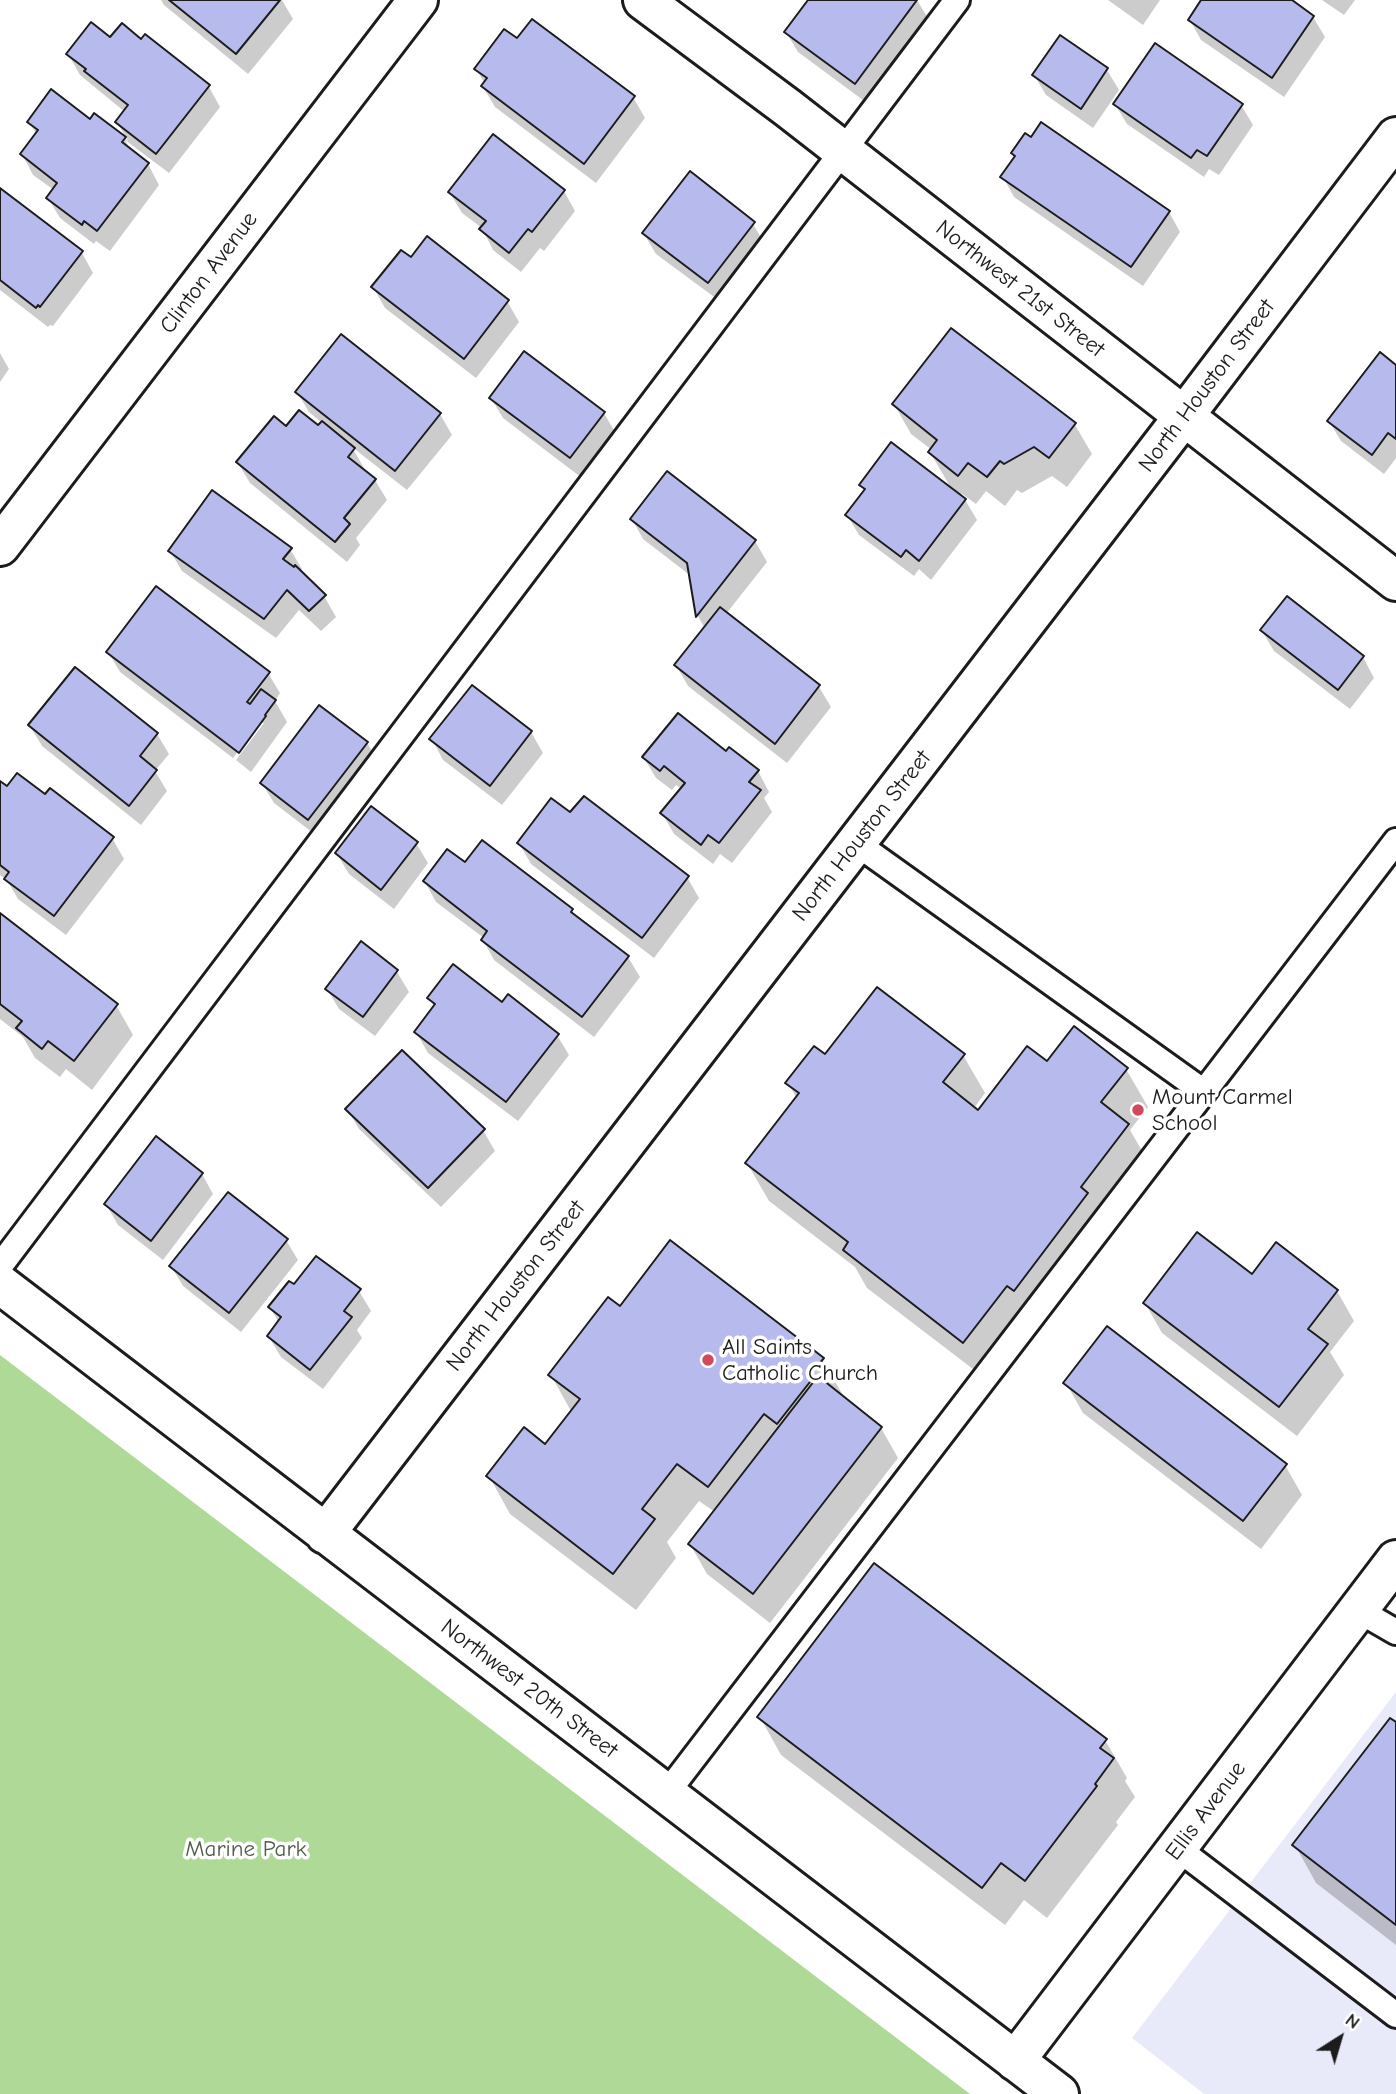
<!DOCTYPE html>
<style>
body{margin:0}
#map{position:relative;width:1396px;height:2094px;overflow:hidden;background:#fff;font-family:"Comic Neue",sans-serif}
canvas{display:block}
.north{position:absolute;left:1305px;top:2003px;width:70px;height:70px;-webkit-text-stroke:5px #fff;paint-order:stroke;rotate:37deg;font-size:19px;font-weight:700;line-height:28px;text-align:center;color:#1c1c1c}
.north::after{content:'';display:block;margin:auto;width:24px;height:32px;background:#1c1c1c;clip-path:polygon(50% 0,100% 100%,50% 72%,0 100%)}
</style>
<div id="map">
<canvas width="1396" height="2094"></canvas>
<div class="north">N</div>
</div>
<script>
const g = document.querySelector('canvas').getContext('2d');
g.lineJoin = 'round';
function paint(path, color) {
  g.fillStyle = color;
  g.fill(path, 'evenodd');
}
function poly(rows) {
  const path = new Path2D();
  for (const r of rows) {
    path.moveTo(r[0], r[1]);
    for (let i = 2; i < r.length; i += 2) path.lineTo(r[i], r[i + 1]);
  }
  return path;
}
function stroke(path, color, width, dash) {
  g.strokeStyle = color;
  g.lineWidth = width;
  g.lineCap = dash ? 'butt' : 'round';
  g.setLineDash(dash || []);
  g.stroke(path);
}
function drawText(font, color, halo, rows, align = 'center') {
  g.font = font + ' "Comic Neue",sans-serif';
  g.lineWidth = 7;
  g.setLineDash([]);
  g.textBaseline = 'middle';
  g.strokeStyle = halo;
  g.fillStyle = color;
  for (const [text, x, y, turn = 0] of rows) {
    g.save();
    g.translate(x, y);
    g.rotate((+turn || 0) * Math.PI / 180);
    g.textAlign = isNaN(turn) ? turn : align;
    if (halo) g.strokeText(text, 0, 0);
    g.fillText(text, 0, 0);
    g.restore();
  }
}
paint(poly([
 [1396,1692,1396,2094,1204,2094,1132,2038]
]), '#e9eaf9');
paint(poly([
 [0,1355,970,2094,0,2094]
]), '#afd997');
paint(poly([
 [161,0,282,0,293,19,248,74,164,5],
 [810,0,917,0,929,20,867,103,798,52,786,32],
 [1108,0,1160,0,1143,25],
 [1204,0,1289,0,1313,17,1325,37,1284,97,1201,40,1190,20],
 [1322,0,1355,0,1344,15],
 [1061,38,1107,70,1119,90,1093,128,1046,95,1034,75],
 [111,40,142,41,209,87,220,107,169,173,125,140,133,153,148,164,159,185,110,251,96,241,94,244,60,218,48,198,54,190,33,175,22,154,37,135,29,122,90,121,94,116,128,141,117,122,125,112,80,75,68,54],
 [517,41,633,97,645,118,596,183,495,107,483,87,485,84,476,69],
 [1115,104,1241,105,1253,125,1219,175,1209,169,1204,177,1127,124],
 [1003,177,1169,212,1180,232,1143,286,1014,197],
 [0,190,82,253,93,273,53,326,50,325,48,327,0,290],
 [564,191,575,211,544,251,540,248,521,272,493,250,482,228,462,213,450,193],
 [753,224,765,244,721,302,656,254,644,234],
 [373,287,507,301,519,322,476,378,385,308],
 [0,353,9,369,0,382],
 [525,354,604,413,616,434,582,478,503,418,491,398],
 [1396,367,1396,458,1384,474,1341,441,1329,421],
 [297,392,440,414,452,435,407,490,352,447,365,470,364,471,375,480,387,500,356,538,360,545,347,562,250,483,238,463,287,429,318,428,322,423,309,412],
 [894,404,1075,425,1092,454,1067,487,1052,476,1022,493,1017,490,1005,506,986,491,976,504,961,493,977,520,931,580,919,569,914,576,859,535,847,515,865,492,861,485,952,490,930,452,932,450,911,434],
 [667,473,755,541,767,562,726,614,819,687,831,707,787,763,688,686,676,665,705,629,698,616,691,576,643,539,632,519],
 [290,549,302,569,300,572,324,596,336,617,321,631,299,610,276,638,182,571,170,551],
 [1262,631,1363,657,1374,678,1350,709,1274,651],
 [108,652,268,673,280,693,275,701,287,722,251,772,236,760,264,723,260,723,233,758,120,672],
 [30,726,157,734,169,754,155,771,167,791,141,825,42,746],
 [531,732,543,753,502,805,443,760,432,739],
 [367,743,379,763,321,839,274,803,262,783],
 [727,753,758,771,769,792,764,798,772,812,732,863,720,854,713,864,674,834,662,813,682,789,676,785,672,790,656,778,644,758],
 [0,783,7,788,46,796,112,838,124,859,66,935,18,899,7,880,0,875],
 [571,815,687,877,699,898,654,958,531,864,519,843],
 [416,843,428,863,394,909,349,874,337,854],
 [465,864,572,911,576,918,628,957,640,977,594,1037,494,960,483,940,484,938,436,902,425,882],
 [0,915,116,1005,133,1035,92,1090,66,1069,60,1077,35,1058,23,1037,0,1019],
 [397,972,409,992,375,1036,339,1009,327,989],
 [429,998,502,1004,557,1035,569,1055,518,1121,428,1053,416,1032,435,1008],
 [963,1055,985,1093,974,1108,979,1112,1047,1063,1126,1069,1148,1107,1130,1130,1149,1163,986,1379,867,1288,855,1267,769,1201,747,1163,797,1099,788,1083,826,1057],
 [347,1109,483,1130,495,1151,441,1207,359,1129],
 [202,1174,213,1194,163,1260,118,1225,106,1204],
 [286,1240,298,1260,241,1332,183,1286,171,1266],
 [1252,1277,1337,1291,1354,1321,1330,1352,1344,1375,1297,1436,1162,1333,1145,1303],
 [294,1287,359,1291,371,1311,357,1330,362,1338,323,1389,281,1357,269,1337,279,1323,270,1307],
 [620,1308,822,1359,844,1397,881,1428,898,1458,770,1623,707,1574,690,1544,715,1512,699,1501,667,1542,676,1558,636,1610,510,1514,489,1476,546,1447,572,1413,551,1375],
 [1066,1383,1285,1465,1302,1495,1261,1549,1083,1413],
 [760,1717,1105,1740,1127,1778,1125,1781,1135,1797,1116,1822,1118,1825,1047,1918,1024,1900,1005,1925,781,1755],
 [1396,1725,1396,1945,1316,1883,1295,1845]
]), '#0003');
const building = poly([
 [169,0,280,0,236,54,169,0],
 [808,0,917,0,855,84,784,32,808,0],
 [1201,0,1292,0,1314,16,1272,78,1188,20,1201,0],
 [532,19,635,96,584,164,481,86,487,78,474,69,504,29,517,38,532,19],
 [91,22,110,37,122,23,141,39,145,34,210,85,156,154,115,122,128,105,84,71,86,69,66,54,91,22],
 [1060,35,1108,68,1081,109,1032,75,1060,35],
 [1155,43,1243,104,1207,156,1197,150,1191,158,1113,104,1155,43],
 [51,89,90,119,94,113,126,137,122,142,149,163,97,231,84,221,82,225,46,198,57,183,20,154,38,130,27,122,51,89],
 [1041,122,1170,211,1131,267,1000,177,1015,156,1011,153,1025,133,1031,137,1041,122],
 [493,134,565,190,532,232,528,229,509,253,479,229,486,221,448,192,493,134],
 [690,171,755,222,708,283,642,233,690,171],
 [0,188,83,251,40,307,38,305,36,308,0,280,0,188],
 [427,236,509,300,464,359,371,287,401,250,411,257,427,236],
 [951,328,1076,423,1049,458,1034,447,1004,464,1000,461,987,477,968,463,958,476,928,452,937,440,892,404,951,328],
 [341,334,441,413,395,471,295,392,341,334],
 [524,351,605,412,570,458,489,398,524,351],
 [1380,352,1396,365,1396,439,1388,433,1372,455,1327,421,1380,352],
 [299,410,318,425,322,421,355,448,348,457,376,479,344,518,350,524,335,542,236,462,274,416,286,426,299,410],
 [891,442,966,499,919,561,906,550,901,557,845,515,865,489,859,485,891,442],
 [667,471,756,540,696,617,687,563,630,519,667,471],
 [212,490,292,548,283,559,294,567,295,565,326,595,309,611,287,590,264,619,168,551,212,490],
 [156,586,270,672,247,702,250,704,261,689,276,700,265,715,266,716,239,753,106,652,156,586],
 [1287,596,1364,656,1338,690,1260,630,1287,596],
 [720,607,820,685,775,744,674,665,720,607],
 [75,667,158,733,140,756,157,770,129,806,28,725,75,667],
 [472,685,532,731,490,786,429,739,472,685],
 [319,705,368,742,308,820,260,783,319,705],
 [678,713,726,751,729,747,759,770,749,782,761,790,719,843,708,835,701,845,660,813,685,783,664,766,660,771,642,757,678,713],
 [17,773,45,794,50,788,114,837,54,916,4,879,9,872,0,865,0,781,7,786,17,773],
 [584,796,689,876,642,938,517,843,551,798,570,812,584,796],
 [371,806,418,842,381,890,335,853,371,806],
 [482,840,573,909,571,912,629,956,582,1017,481,940,487,931,423,881,447,849,465,862,482,840],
 [0,913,118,1004,74,1061,48,1041,42,1049,16,1028,22,1021,0,1004,0,913],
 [361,941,398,970,363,1017,325,989,361,941],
 [453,964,502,1002,508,994,559,1034,506,1102,414,1032,435,1004,427,998,453,964],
 [877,987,965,1054,943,1082,978,1110,1027,1046,1047,1061,1074,1026,1128,1068,1101,1102,1129,1124,1081,1187,1088,1193,1014,1291,1007,1286,963,1343,843,1250,848,1242,745,1163,799,1093,785,1083,814,1046,825,1054,877,987],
 [402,1050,485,1129,428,1188,345,1109,402,1050],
 [156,1136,203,1173,151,1241,104,1204,156,1136],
 [228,1192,288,1239,229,1313,169,1266,228,1192],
 [1197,1232,1252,1274,1276,1242,1338,1290,1308,1329,1328,1344,1279,1407,1143,1303,1197,1232],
 [670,1240,824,1358,810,1375,813,1378,777,1424,764,1414,708,1487,677,1464,642,1509,655,1519,613,1574,486,1476,524,1427,545,1444,580,1399,548,1375,608,1297,620,1306,670,1240],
 [316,1256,361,1289,344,1311,352,1317,310,1370,267,1336,281,1317,268,1307,289,1281,294,1284,316,1256],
 [1107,1326,1287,1464,1243,1521,1063,1383,1107,1326],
 [818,1376,882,1427,753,1594,688,1544,818,1376],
 [874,1563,1107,1739,1100,1748,1114,1758,1095,1784,1097,1786,1025,1881,1001,1863,982,1888,757,1717,874,1563],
 [1390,1718,1396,1722,1396,1925,1292,1845,1390,1718]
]);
paint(building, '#b7baec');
stroke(building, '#1c1c1c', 2);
const service = poly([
 [856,843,1204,1092],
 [0,1266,957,0],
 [1358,1610,1396,1632],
 [666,1794,1396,841],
 [1177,1848,1396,2015]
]);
const minor = poly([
 [0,1284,1059,2094],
 [325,1534,1184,416,1396,137],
 [1015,2061,1396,1560]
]);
const tertiary = poly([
 [643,0,788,108,1396,581],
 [0,546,418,0]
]);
stroke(service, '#1c1c1c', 30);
stroke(minor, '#1c1c1c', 44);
stroke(tertiary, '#1c1c1c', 44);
stroke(service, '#fff', 24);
stroke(minor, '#fff', 38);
stroke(tertiary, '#fff', 38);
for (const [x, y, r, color] of [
 [1138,1110,7,"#d1495b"],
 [708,1360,7,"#d1495b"]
]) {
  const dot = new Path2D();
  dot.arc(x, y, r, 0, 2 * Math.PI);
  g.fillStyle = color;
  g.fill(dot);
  stroke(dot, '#fff', 2.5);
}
drawText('23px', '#1c1c1c', '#fff', [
 ["Clinton Avenue",209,273,-53],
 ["Northwest 21st Street",1020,289,38],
 ["North Houston Street",1207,386,-53],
 ["North Houston Street",862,836,-52],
 ["North Houston Street",516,1286,-52],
 ["Northwest 20th Street",529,1689,37],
 ["Ellis Avenue",1206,1811,-53]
]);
drawText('23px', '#1c1c1c', '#fff', [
 ["Mount Carmel",1152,1097],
 ["School",1152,1123],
 ["All Saints",722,1347],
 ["Catholic Church",722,1373]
], 'left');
drawText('23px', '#4f5e47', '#fff', [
 ["Marine Park",246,1849]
]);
</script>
